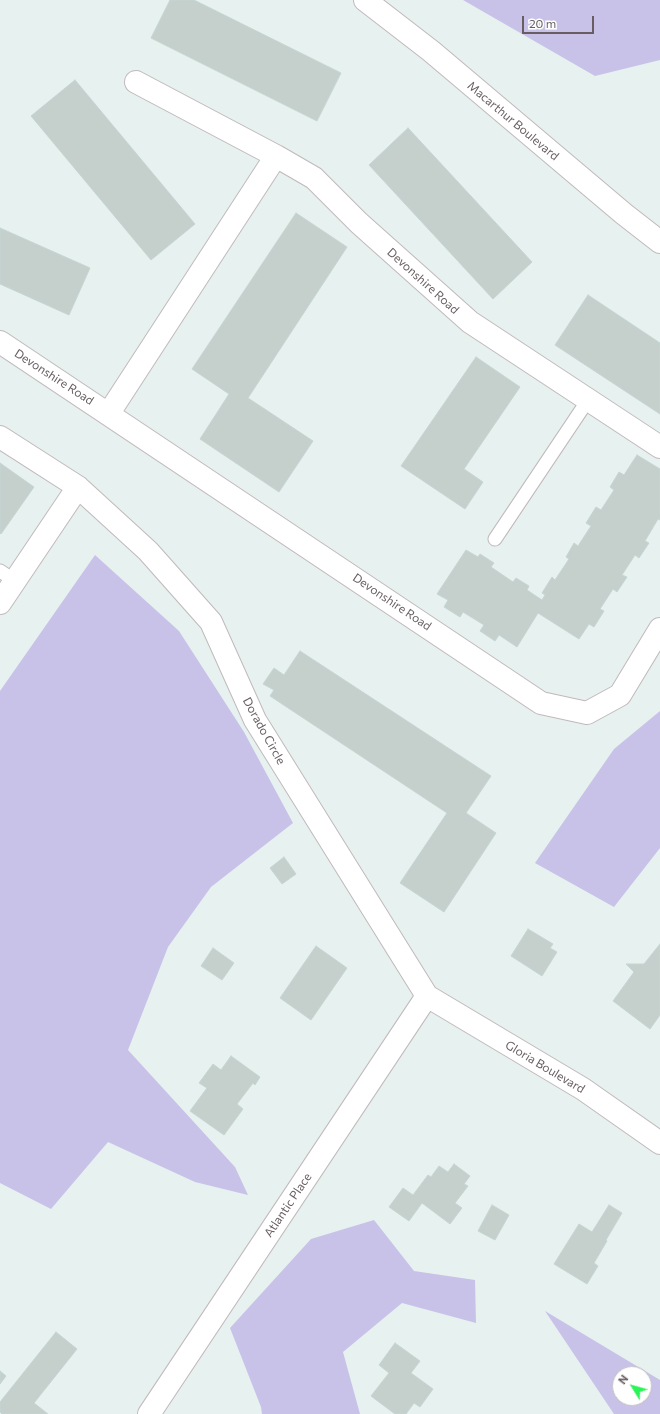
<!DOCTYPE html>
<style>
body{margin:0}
#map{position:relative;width:660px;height:1414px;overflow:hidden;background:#e6f1f0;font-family:Commissioner,sans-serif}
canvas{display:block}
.north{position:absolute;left:612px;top:1366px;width:40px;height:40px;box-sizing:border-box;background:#fff;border:1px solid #c3bfc0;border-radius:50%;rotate:307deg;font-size:11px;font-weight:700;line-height:16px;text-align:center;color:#685e61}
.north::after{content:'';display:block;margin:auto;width:14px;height:18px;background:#2af457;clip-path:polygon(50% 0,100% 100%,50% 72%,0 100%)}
.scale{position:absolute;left:522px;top:16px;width:72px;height:18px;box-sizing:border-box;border:2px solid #685e61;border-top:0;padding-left:5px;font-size:12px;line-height:14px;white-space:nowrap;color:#685e61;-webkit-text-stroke:3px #fff;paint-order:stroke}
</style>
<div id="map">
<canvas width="660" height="1414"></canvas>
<div class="north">N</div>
<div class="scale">20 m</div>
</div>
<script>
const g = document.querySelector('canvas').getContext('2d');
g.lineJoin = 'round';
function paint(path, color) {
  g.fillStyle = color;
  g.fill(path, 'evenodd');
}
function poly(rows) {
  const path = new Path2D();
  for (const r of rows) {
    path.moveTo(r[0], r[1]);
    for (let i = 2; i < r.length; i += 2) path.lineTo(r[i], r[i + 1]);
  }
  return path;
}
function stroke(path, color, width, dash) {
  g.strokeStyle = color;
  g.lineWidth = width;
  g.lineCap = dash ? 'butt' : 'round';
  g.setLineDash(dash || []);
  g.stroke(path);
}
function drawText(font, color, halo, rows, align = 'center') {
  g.font = font + ' Commissioner,sans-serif';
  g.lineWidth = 3.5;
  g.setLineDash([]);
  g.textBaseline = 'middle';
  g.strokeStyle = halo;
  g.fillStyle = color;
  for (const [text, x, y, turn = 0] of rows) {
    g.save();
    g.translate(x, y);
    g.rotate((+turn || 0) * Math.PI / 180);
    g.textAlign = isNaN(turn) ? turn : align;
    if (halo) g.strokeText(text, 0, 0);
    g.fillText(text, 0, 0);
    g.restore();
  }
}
paint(poly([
 [463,0,660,0,660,60,595,76],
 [95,555,179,631,244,732,293,823,211,887,168,947,128,1050,235,1167,248,1195,195,1182,108,1142,51,1209,0,1183,0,691],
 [660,711,660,848,614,907,535,863,614,749],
 [374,1220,414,1271,475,1280,476,1323,402,1303,343,1352,360,1414,262,1414,261,1407,230,1328,311,1239],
 [545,1311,660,1380,660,1414,614,1414],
 [620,1374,644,1374,644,1398,620,1398]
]), '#c8c2e9');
const building = poly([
 [170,0,194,0,341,73,317,121,151,38,170,0],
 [75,80,195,224,151,260,31,116,75,80],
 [408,128,532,262,493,299,369,165,408,128],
 [296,213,347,247,248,398,313,441,279,492,200,439,229,394,192,369,296,213],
 [0,228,90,268,69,315,0,284,0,228],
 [588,295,660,343,660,414,555,345,588,295],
 [476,357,520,387,464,469,483,482,465,509,401,466,476,357],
 [637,455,660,469,660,520,658,519,645,541,649,543,639,558,635,555,622,575,627,577,617,592,613,589,600,609,604,611,594,627,589,624,579,639,538,613,517,647,499,635,495,641,480,631,484,625,463,612,460,617,444,607,448,600,437,594,466,550,478,557,480,554,494,563,491,567,513,582,516,578,529,586,527,590,542,600,545,595,542,593,552,577,555,580,569,559,566,557,574,543,578,546,591,526,586,523,596,507,601,510,614,490,610,487,619,472,624,475,637,455],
 [0,463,34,487,1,534,0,533,0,463],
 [300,651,491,776,466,813,496,833,444,912,400,883,447,813,270,696,274,690,263,684,274,668,284,675,300,651],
 [284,857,296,874,282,884,270,868,284,857],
 [528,929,553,944,550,948,557,952,542,976,511,956,528,929],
 [660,944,660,1015,650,1029,613,1001,634,972,626,964,644,964,660,944],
 [316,946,347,968,311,1020,280,998,316,946],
 [213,948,234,963,222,980,201,966,213,948],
 [231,1056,260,1077,255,1085,253,1083,237,1104,243,1109,224,1135,190,1111,207,1088,199,1083,213,1064,221,1070,231,1056],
 [454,1164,470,1176,464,1184,468,1186,455,1203,462,1208,450,1224,422,1203,409,1221,389,1207,403,1188,413,1195,428,1175,431,1177,439,1166,448,1172,454,1164],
 [492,1205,509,1215,495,1240,478,1231,492,1205],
 [609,1205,622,1213,606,1240,607,1241,594,1263,598,1266,587,1284,554,1264,579,1224,592,1232,609,1205],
 [56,1332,77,1349,34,1403,48,1414,2,1414,0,1412,0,1402,56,1332],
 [395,1343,420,1361,411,1373,433,1389,420,1407,414,1403,406,1414,395,1414,371,1396,389,1373,379,1365,395,1343],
 [0,1371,6,1376,0,1384,0,1371]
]);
paint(building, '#c5cfcc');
stroke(building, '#c4d6d3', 1);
const service = poly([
 [495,539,588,400],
 [0,571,15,581]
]);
const minor = poly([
 [365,0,431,51,624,214,660,242],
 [136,82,276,156,314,178,359,223,470,322,660,447],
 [0,342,541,703,587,713,620,695,660,629],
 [109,413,276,156],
 [0,437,78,487,148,551,211,622,255,720,427,996,583,1089,660,1143],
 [0,603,78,487],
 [149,1414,427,996]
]);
stroke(service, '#c1b9bb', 15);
stroke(minor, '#c1b9bb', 24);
stroke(service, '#fff', 13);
stroke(minor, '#fff', 22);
drawText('12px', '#685e61', '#fff', [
 ["Macarthur Boulevard",513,121,40],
 ["Devonshire Road",423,281,42],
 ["Devonshire Road",54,377,33],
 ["Devonshire Road",392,602,34],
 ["Dorado Circle",264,731,61],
 ["Gloria Boulevard",545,1067,31],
 ["Atlantic Place",288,1205,-56]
]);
</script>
